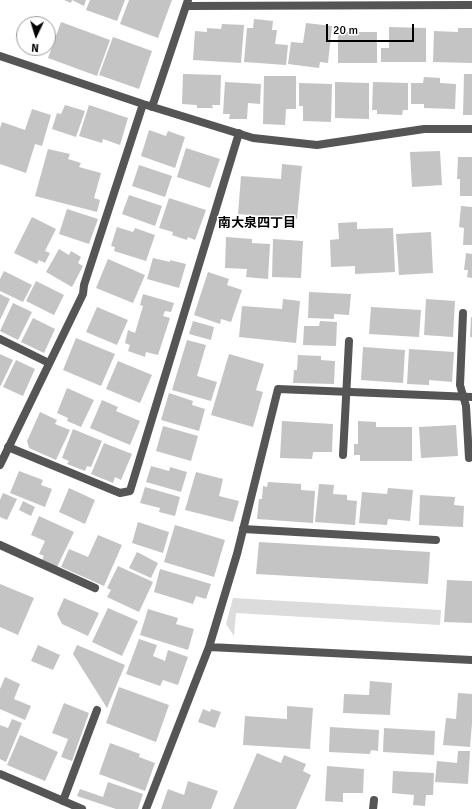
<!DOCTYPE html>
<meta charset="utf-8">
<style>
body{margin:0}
#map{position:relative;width:472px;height:809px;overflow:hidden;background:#fff;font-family:Signika,sans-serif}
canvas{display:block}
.north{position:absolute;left:16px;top:16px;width:40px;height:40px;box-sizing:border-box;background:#fff;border:1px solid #999;border-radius:50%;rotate:184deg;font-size:11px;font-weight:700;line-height:16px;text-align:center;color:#000}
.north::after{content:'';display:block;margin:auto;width:14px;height:18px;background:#000;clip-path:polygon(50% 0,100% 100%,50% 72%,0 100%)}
.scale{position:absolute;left:326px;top:24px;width:88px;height:18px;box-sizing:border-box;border:2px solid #000;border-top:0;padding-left:5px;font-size:12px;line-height:14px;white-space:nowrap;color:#000;-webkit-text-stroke:3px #fff;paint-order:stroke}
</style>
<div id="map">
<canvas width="472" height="809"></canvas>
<div class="north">N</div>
<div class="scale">20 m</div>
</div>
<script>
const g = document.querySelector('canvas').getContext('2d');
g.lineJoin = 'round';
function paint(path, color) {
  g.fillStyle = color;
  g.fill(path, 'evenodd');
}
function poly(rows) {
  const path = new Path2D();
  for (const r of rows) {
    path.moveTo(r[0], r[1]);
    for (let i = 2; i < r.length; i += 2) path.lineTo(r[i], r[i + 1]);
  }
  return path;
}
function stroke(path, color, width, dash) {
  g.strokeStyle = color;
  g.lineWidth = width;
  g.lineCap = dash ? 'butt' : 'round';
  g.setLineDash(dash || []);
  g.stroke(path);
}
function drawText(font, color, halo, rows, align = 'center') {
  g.font = font + ' Signika,"Noto Sans JP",sans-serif';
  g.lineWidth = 3;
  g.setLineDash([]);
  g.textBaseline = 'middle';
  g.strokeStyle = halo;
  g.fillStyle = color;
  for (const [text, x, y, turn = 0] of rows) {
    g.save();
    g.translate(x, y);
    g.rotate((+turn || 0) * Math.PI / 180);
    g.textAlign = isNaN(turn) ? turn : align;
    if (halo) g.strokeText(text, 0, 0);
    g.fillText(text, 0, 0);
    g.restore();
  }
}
paint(poly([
 [233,598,441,610,440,625,236,613,234,636,226,624]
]), '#dcdcdc');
paint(poly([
 [64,0,86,0,84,6,72,0,71,3],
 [90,0,125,0,117,21,86,10],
 [129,0,172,0,158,38,120,24],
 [254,19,273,21,272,30,277,30,275,44,288,45,286,65,244,62,247,28,253,28],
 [61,22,110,40,97,76,48,58],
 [306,23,332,26,328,63,320,62,319,68,288,64,291,42,303,43],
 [222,24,244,25,241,63,193,60,195,31,207,32,207,28,221,29],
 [389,27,426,28,426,62,381,62,381,48,389,48],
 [458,28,472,28,472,63,433,62,434,31,458,32],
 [338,32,377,32,377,63,338,63],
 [113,37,152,51,139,89,99,75],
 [183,74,221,75,220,105,212,105,213,108,197,108,197,105,182,104],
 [464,74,472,74,472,115,463,115],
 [264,76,296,76,296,109,286,109,285,125,263,124],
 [424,77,440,78,440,83,456,84,455,109,424,108,424,104,411,104,411,83,423,83],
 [225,82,261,84,260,104,248,103,247,119,229,119,230,114,223,114],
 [335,82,369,83,369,119,335,118],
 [373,82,408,83,408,110,403,110,402,115,377,114,377,110,372,110],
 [299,83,332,84,331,122,303,121,303,106,299,106],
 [65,105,85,111,76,137,52,129,57,113,61,114],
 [89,105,128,118,120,145,103,139,102,143,79,136],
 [32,109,51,115,42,146,35,144,26,173,0,164,0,128,2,122,25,130],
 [149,130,166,136,168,131,185,137,175,168,141,156],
 [186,148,220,159,210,188,177,177],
 [48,149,70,154,68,159,81,163,79,167,101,173,94,198,100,200,97,212,35,196],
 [440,151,442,185,412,187,410,152],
 [458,157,472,157,472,196,460,196,460,179,457,179],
 [282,164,302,166,297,219,238,214,241,176,281,179],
 [139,165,172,176,165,197,132,186],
 [129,195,162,206,155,226,122,214],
 [169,198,206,210,195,240,188,237,187,240,172,235,173,232,159,228],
 [461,206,472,207,472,245,463,245,464,228,459,227],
 [67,209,98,219,89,244,59,234],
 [32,217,56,229,45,251,50,253,45,263,39,260,37,264,14,253],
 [357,222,357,229,393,228,395,272,355,274,355,266,331,267,330,240,339,239,338,223],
 [117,227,133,232,135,228,155,235,146,261,114,251,115,247,111,246],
 [431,232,433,273,399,275,396,234],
 [226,237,252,239,252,243,270,244,268,279,246,277,247,269,225,268],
 [273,239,303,241,301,278,272,277],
 [59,249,69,255,71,251,81,257,78,263,83,266,72,287,46,272],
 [466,253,472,254,472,278,467,277,468,270,464,270],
 [153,258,170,262,170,260,186,264,179,288,147,279],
 [108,259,145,275,133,303,96,288],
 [4,271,32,285,23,302,0,291,0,279],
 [208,272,229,279,227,285,242,290,231,322,221,319,220,324,194,315],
 [36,281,64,295,54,315,26,301],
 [309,292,351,294,349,315,334,314,334,319,308,318],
 [0,294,10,299,0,320],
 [143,294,174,303,171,312,165,311,163,316,170,318,158,355,146,352,145,357,128,351,130,345,125,343,128,330,135,333,143,306,140,305],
 [283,299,300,301,296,343,239,337,242,306,282,309],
 [426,299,455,301,453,337,424,335],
 [13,303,32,312,18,340,0,331],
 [97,307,128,320,117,345,86,332],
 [371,307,421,310,419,337,369,334],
 [471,317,472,317,472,337,470,337],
 [33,318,55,329,44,353,21,342],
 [193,321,214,327,211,340,189,334],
 [320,321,337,322,336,346,303,345,304,326,319,326],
 [76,338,115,354,101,386,63,370],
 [187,340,206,345,197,376,217,382,211,401,172,390],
 [363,347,405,350,403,383,361,380],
 [409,349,454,352,452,382,429,380,429,385,407,384],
 [0,354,13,360,0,387],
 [229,354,264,364,256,390,263,392,253,427,211,415],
 [298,355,321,356,321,360,335,361,334,384,293,383,294,370,297,370],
 [16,360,35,369,23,396,3,387],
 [118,361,152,375,140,403,106,389],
 [67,388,94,400,81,427,67,421,68,418,57,413],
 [169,393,193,401,192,405,205,409,199,431,161,420],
 [102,400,118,407,116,411,140,421,130,445,90,428],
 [40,412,57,420,55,424,70,430,56,460,29,448,27,441],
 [282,421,333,424,332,452,313,452,312,459,280,458],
 [358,421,376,422,376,427,412,427,412,461,360,461,360,455,354,455,354,444,358,444],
 [456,425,458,456,421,458,419,427],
 [163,426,198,436,191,461,156,451],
 [73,429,102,441,91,467,87,466,85,471,67,464,69,461,62,458],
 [104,443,132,454,121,480,115,477,113,483,91,474],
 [151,466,169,471,170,467,187,472,181,492,146,482],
 [19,471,43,480,41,485,52,489,45,507,10,493],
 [196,472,223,479,219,496,239,501,233,522,185,510],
 [268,482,301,484,301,490,315,491,313,523,257,519,259,499,262,499,263,486,267,487],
 [319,484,334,485,333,494,347,495,347,500,357,501,355,525,315,522],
 [145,487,180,497,175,516,159,512,160,508,140,503],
 [69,488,95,500,85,524,59,512],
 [388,488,413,490,410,521,388,519,387,525,359,523,362,492,387,494],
 [3,493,17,499,7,520,0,517,0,500],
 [420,495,455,497,454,505,464,506,463,527,419,525],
 [23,501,35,507,31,516,19,510],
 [39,516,74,532,57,567,42,560,44,556,39,554,45,541,31,535],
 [138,522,169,532,163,553,132,543],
 [175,525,225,540,214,577,164,562],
 [98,535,122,545,104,586,61,567,69,549,88,557],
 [259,542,430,552,428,584,256,574],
 [137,552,158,563,151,578,129,568],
 [118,566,153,582,139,612,107,597,111,590,107,588],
 [160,569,211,584,206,599,196,596,193,604,154,592],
 [447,580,472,581,472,623,444,622],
 [0,584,34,598,18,635,0,627],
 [64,598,99,613,88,636,62,624,57,614],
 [108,608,138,621,122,656,92,642],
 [148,609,178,618,176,624,194,629,188,650,140,635],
 [139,639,157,645,153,656,165,661,168,650,188,657,178,685,163,680,160,686,126,674],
 [38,645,60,655,53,670,31,661],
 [77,645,125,665,107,708,73,654],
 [5,677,20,684,14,699,31,706,25,720,0,709,0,689],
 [370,681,392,683,390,715,343,713,344,694,369,695],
 [119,687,169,705,156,742,106,723],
 [458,693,472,694,472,723,470,747,443,745,446,718,456,719],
 [64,703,89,713,72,761,61,757,68,739,52,733],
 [287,706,313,708,310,749,243,745,245,716,287,719],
 [203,709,210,712,211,709,221,712,215,728,198,722],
 [12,719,22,723,6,762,0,759,0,725,8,728],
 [330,727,379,730,378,751,371,750,370,754,329,752],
 [384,728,435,731,434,755,383,752],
 [20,735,58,752,45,781,7,765],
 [110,743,140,754,139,757,155,763,145,791,99,774],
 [458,751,470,751,468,784,435,782,437,761,457,763],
 [257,753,281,763,284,755,306,764,303,771,311,775,296,809,233,809],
 [327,766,364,769,363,793,343,793,343,802,325,801],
 [393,771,434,773,433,795,426,795,425,806,413,805,414,795,392,793],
 [188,781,218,791,211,809,161,809,168,789,184,795],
 [108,782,143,794,138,809,116,809,77,796,80,789,103,797]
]), '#c4c4c4');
stroke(poly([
 [463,313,460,385,466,406,469,458],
 [0,339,49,363],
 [8,447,120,493,130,491,239,133],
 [343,455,349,341],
 [243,529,436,540],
 [0,545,95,588],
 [63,801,97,710],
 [373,809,374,800]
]), '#555', 8);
stroke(poly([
 [186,6,472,5],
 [0,56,143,104,253,138,317,145,424,129,472,129],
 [152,107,188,0],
 [0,465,83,294,84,285,143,104],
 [209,647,472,660],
 [0,774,82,809],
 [146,809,209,647,237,554,278,389,472,397]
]), '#555', 8);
drawText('bold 13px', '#000', '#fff', [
 ["南大泉四丁目",257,224]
]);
</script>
